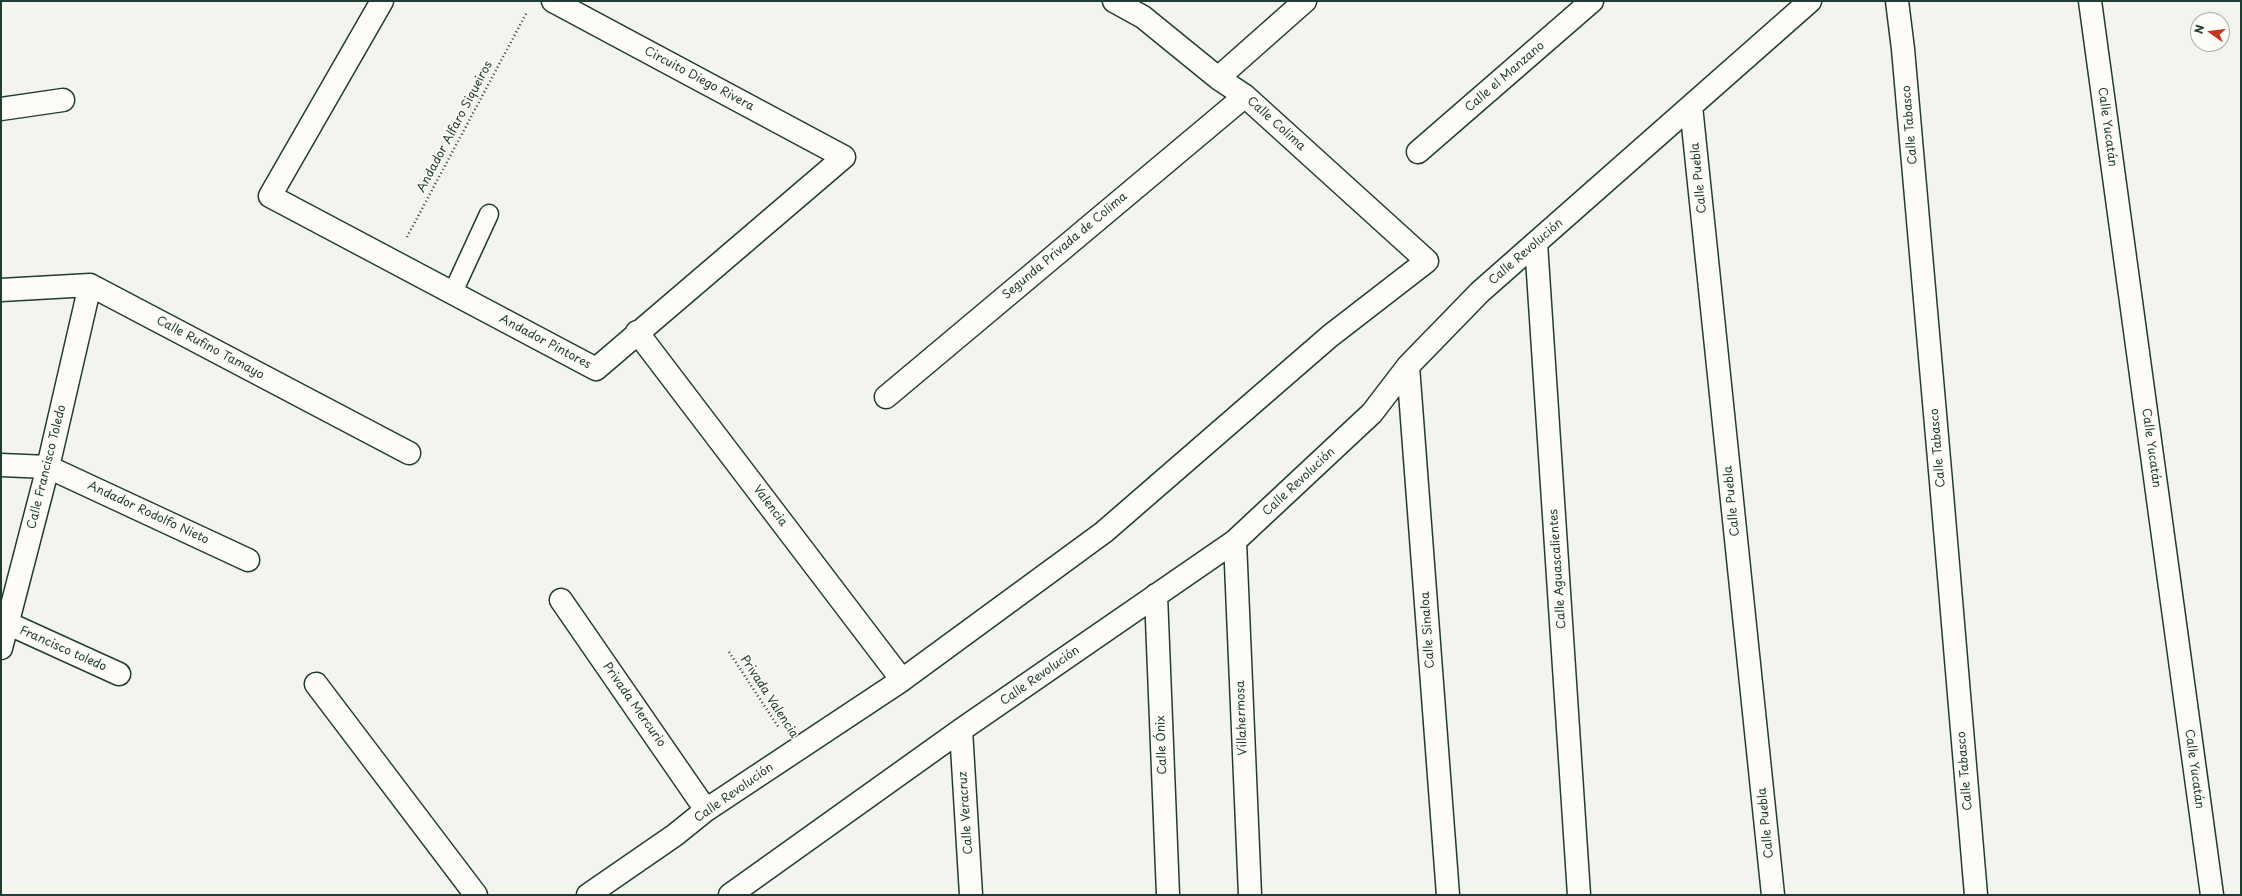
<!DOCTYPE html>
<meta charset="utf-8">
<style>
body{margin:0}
#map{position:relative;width:2242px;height:896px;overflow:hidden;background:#f4f4ef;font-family:"Playpen Sans",sans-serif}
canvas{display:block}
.frame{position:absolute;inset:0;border:2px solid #1f3d34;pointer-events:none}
.north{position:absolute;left:2190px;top:12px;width:40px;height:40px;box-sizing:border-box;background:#fdfcf7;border:1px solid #a4b0a9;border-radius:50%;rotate:284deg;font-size:11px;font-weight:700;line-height:16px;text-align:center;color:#1f3d34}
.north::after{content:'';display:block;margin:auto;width:14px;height:18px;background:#c8321e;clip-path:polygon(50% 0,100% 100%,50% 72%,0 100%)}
</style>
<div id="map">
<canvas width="2242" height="896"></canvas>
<div class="frame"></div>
<div class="north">N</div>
</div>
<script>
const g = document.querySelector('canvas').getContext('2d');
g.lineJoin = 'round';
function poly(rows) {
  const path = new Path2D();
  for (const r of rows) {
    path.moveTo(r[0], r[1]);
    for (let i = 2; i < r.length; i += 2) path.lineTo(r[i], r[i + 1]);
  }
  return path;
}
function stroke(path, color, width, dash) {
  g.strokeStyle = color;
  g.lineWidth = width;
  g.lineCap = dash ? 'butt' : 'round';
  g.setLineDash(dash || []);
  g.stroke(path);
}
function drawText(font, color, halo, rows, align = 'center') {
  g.font = font + ' "Playpen Sans",sans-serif';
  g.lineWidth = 3;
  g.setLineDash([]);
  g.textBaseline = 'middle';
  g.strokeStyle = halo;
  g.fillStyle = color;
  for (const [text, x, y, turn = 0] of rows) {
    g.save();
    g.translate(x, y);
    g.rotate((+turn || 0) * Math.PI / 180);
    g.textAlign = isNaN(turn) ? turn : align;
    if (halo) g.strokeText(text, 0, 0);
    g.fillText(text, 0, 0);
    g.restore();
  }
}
const lane = poly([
 [453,292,489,214]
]);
const street = poly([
 [382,1,270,196,596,369,844,157,553,1],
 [1897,1,1903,49,1941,482,1976,895],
 [2090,1,2212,895],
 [1218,78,1305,1],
 [1691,106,1773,895],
 [1,109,63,100],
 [1418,152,1592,1],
 [1536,243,1579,895],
 [1,290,90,285,409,453],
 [637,332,902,680],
 [1408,366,1448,895],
 [886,397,1245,96],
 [1,465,48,467,248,560],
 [1235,541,1250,895],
 [1156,595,1168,895],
 [561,600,706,810],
 [1,624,7,623,119,674],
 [1,648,48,467,90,285],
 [316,684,476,895],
 [961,730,971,895],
 [588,895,675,835,706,810,902,680,1104,532,1330,336,1427,261,1245,96,1218,78,1143,17,1114,1],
 [730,895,961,730,1235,541,1372,413,1408,366,1480,292,1810,1]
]);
stroke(lane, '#1f3d34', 21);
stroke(street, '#1f3d34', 25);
stroke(poly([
 [407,237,527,12],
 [729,652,779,728]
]), '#1f3d34', 2.5, [1, 3]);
stroke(lane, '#fdfcf7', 18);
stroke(street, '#fdfcf7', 22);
drawText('12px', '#1f3d34', '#fdfcf7', [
 ["Calle el Manzano",1505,77,-41],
 ["Circuito Diego Rivera",699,79,28],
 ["Calle Colima",1276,124,42],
 ["Calle Tabasco",1910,125,-95],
 ["Andador Alfaro Siqueiros",455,127,-62],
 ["Calle Yucatán",2107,127,82],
 ["Calle Puebla",1699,178,-96],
 ["Segunda Privada de Colima",1065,246,-40],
 ["Calle Revolución",1526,252,-41],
 ["Andador Pintores",545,342,28],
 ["Calle Rufino Tamayo",210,348,28],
 ["Calle Tabasco",1938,448,-95],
 ["Calle Yucatán",2151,448,82],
 ["Calle Francisco Toledo",47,467,-76],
 ["Calle Revolución",1299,482,-43],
 ["Calle Puebla",1732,501,-96],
 ["Valencia",770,506,53],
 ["Andador Rodolfo Nieto",148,513,25],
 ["Calle Aguascalientes",1558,569,-94],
 ["Calle Sinaloa",1428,630,-94],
 ["Francisco toledo",63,649,24],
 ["Calle Revolución",1040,676,-35],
 ["Privada Valencia",769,697,57],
 ["Privada Mercurio",634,705,55],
 ["Villahermosa",1242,718,-92],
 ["Calle Ónix",1162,745,-92],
 ["Calle Yucatán",2194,769,82],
 ["Calle Tabasco",1965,771,-95],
 ["Calle Revolución",734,793,-35],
 ["Calle Veracruz",966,813,-94],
 ["Calle Puebla",1766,823,-96]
]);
</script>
